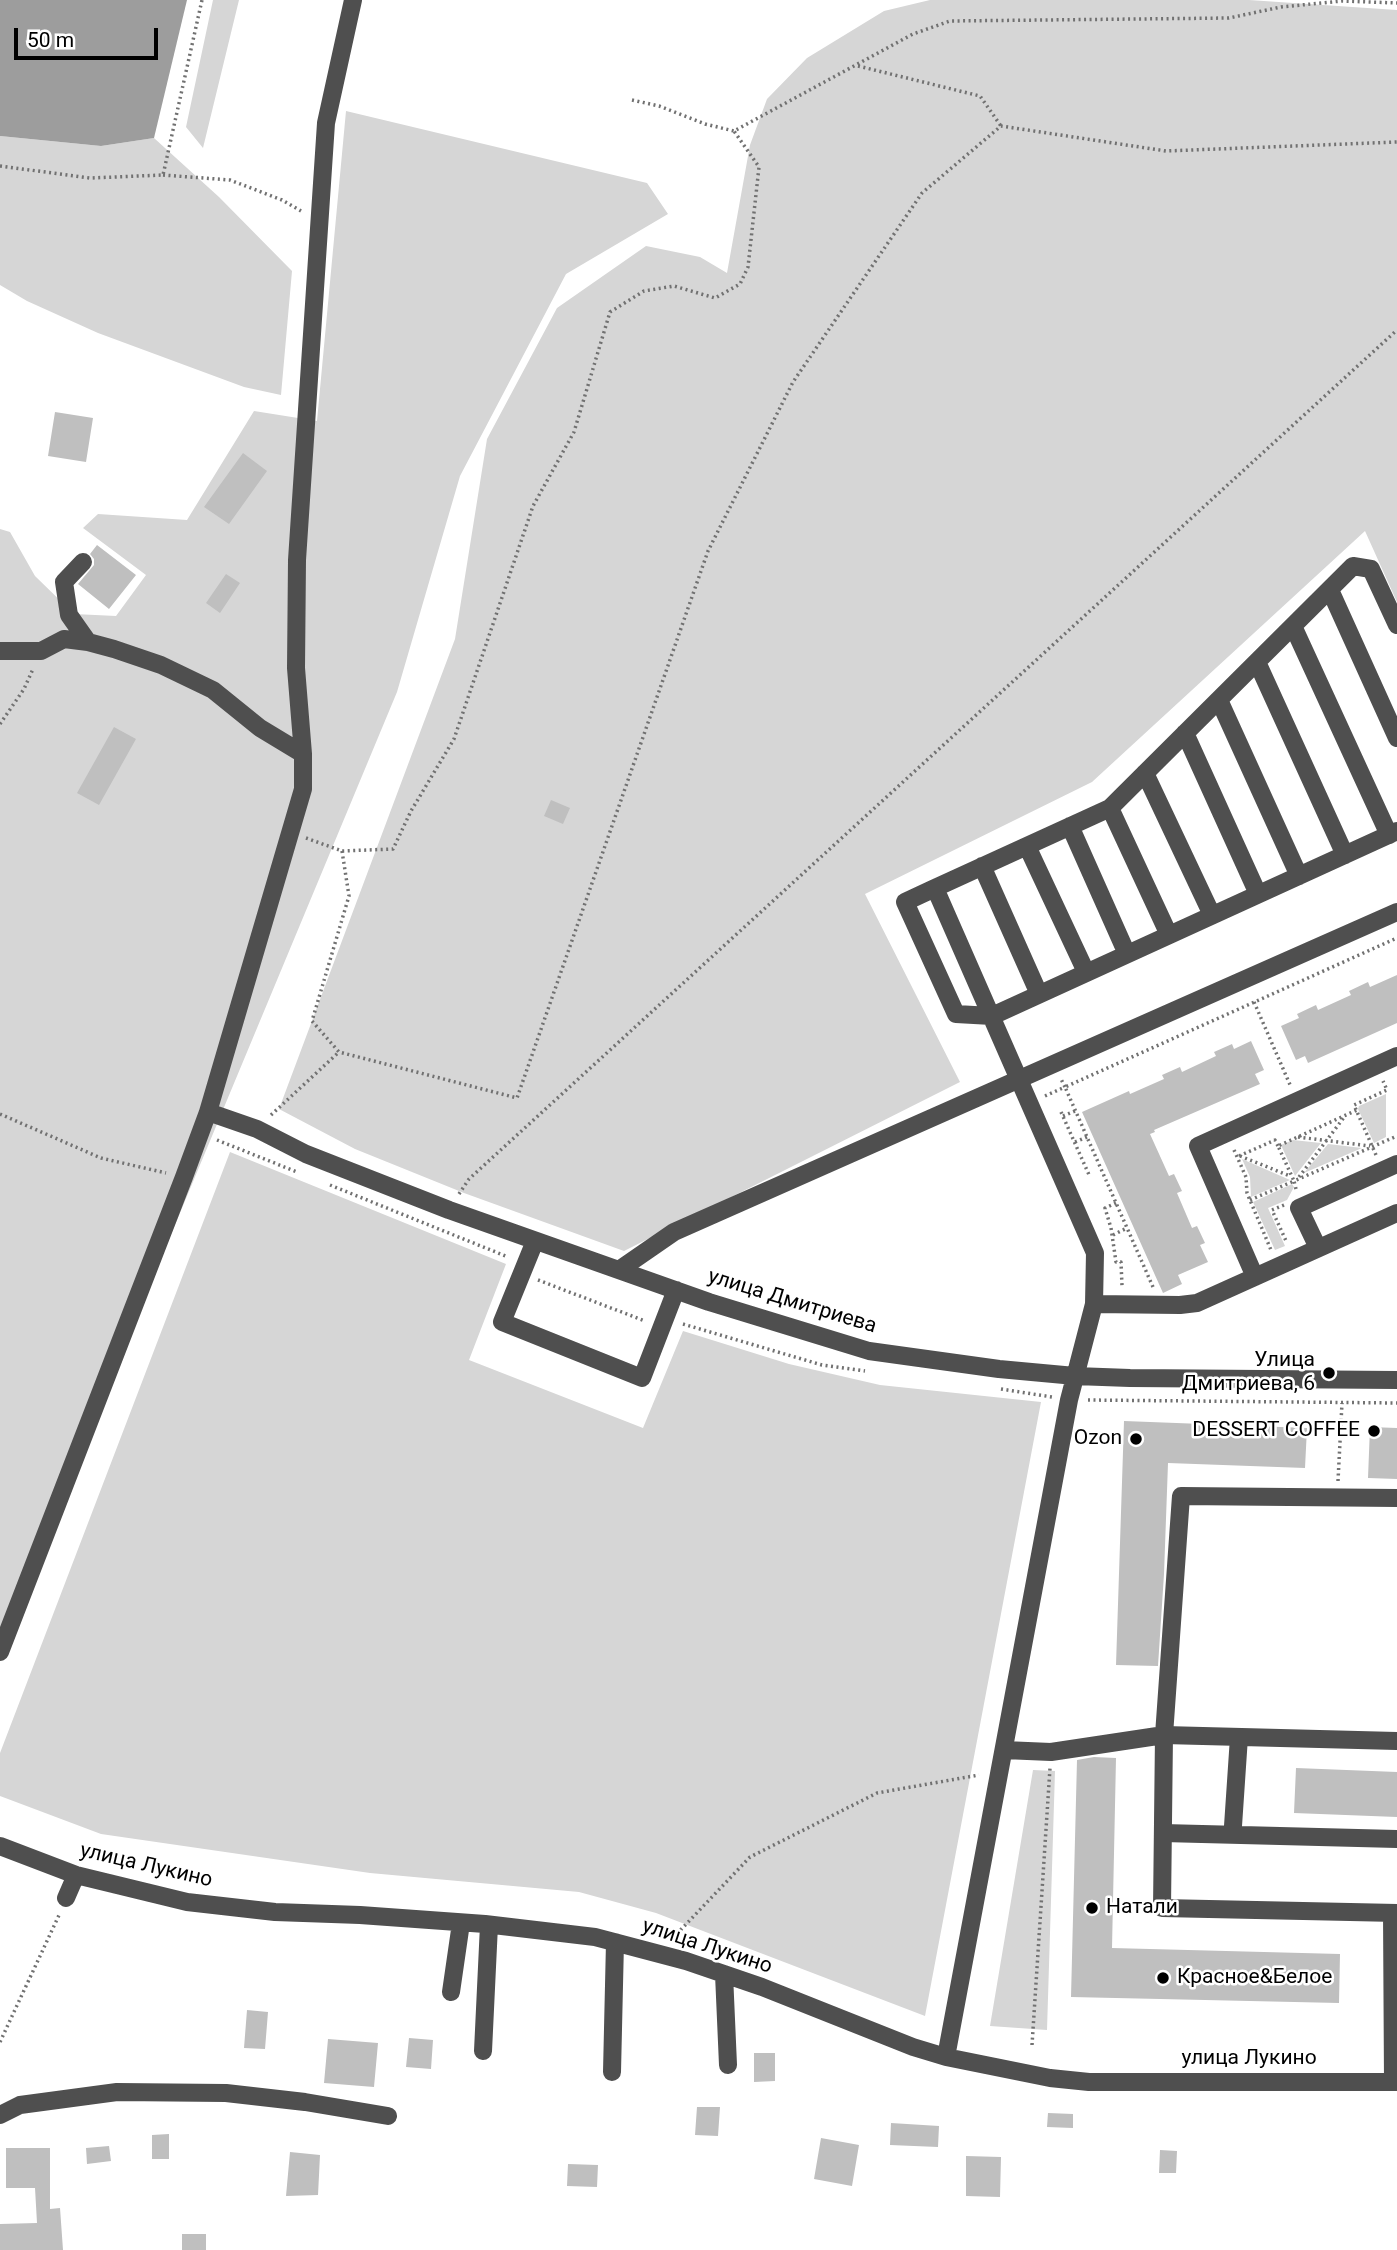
<!DOCTYPE html>
<meta charset="utf-8">
<style>
body{margin:0}
#map{position:relative;width:1397px;height:2250px;overflow:hidden;background:#fff;font-family:Roboto,sans-serif}
canvas{display:block}
.scale{position:absolute;left:14px;top:28px;width:144px;height:32px;box-sizing:border-box;border:4px solid #000;border-top:0;padding-left:9px;font-size:21px;line-height:24px;white-space:nowrap;color:#000;-webkit-text-stroke:5px #fff;paint-order:stroke}
</style>
<div id="map">
<canvas width="1397" height="2250"></canvas>
<div class="scale">50 m</div>
</div>
<script>
const g = document.querySelector('canvas').getContext('2d');
g.lineJoin = 'round';
function paint(path, color) {
  g.fillStyle = color;
  g.fill(path, 'evenodd');
}
function poly(rows) {
  const path = new Path2D();
  for (const r of rows) {
    path.moveTo(r[0], r[1]);
    for (let i = 2; i < r.length; i += 2) path.lineTo(r[i], r[i + 1]);
  }
  return path;
}
function stroke(path, color, width, dash) {
  g.strokeStyle = color;
  g.lineWidth = width;
  g.lineCap = dash ? 'butt' : 'round';
  g.setLineDash(dash || []);
  g.stroke(path);
}
function drawText(font, color, halo, rows, align = 'center') {
  g.font = font + ' Roboto,sans-serif';
  g.lineWidth = 5;
  g.setLineDash([]);
  g.textBaseline = 'middle';
  g.strokeStyle = halo;
  g.fillStyle = color;
  for (const [text, x, y, turn = 0] of rows) {
    g.save();
    g.translate(x, y);
    g.rotate((+turn || 0) * Math.PI / 180);
    g.textAlign = isNaN(turn) ? turn : align;
    if (halo) g.strokeText(text, 0, 0);
    g.fillText(text, 0, 0);
    g.restore();
  }
}
paint(poly([
 [213,0,239,0,203,148,186,127],
 [930,0,1249,0,1397,10,1397,602,1365,531,1092,782,865,894,960,1082,624,1251,464,1193,355,1149,279,1109,455,639,487,439,557,308,646,246,700,257,727,273,750,145,767,99,807,58,884,11],
 [346,111,647,183,668,214,566,274,460,476,397,692,0,1645,0,529,10,532,35,576,74,614,116,616,146,575,83,528,98,514,187,520,254,411,317,421],
 [0,136,101,146,154,138,219,197,292,271,281,395,244,387,98,333,27,301,0,285],
 [1386,1094,1386,1137,1374,1143,1358,1109,1359,1106],
 [1293,1140,1321,1143,1295,1176,1281,1145],
 [1328,1144,1362,1148,1304,1173],
 [230,1152,506,1264,469,1360,643,1428,683,1331,789,1364,880,1385,1041,1402,925,2016,656,1913,579,1892,370,1873,101,1834,0,1796,0,1753],
 [1242,1159,1290,1180,1251,1197,1250,1177],
 [1292,1184,1294,1187,1287,1200,1268,1208,1285,1246,1275,1250,1253,1202],
 [1033,1770,1055,1771,1047,2030,990,2026]
]), '#d6d6d6');
paint(poly([
 [0,0,187,0,154,138,101,146,0,136]
]), '#9d9d9d');
paint(poly([
 [55,412,93,418,86,462,48,456],
 [243,453,267,471,229,524,204,507],
 [97,545,136,575,109,609,78,584,94,565,94,559,90,554],
 [226,574,240,583,220,613,206,603],
 [114,727,136,739,99,805,77,793],
 [551,800,570,808,563,824,544,816],
 [1397,975,1397,1023,1308,1063,1305,1056,1296,1060,1281,1026,1299,1018,1297,1014,1316,1005,1318,1010,1351,995,1349,991,1368,982,1370,987],
 [1251,1041,1264,1070,1255,1074,1260,1084,1154,1130,1155,1132,1150,1134,1169,1176,1174,1174,1182,1191,1177,1193,1192,1228,1197,1226,1205,1243,1200,1245,1208,1262,1178,1275,1182,1284,1163,1293,1082,1112,1129,1091,1130,1094,1164,1079,1162,1075,1180,1067,1182,1072,1216,1056,1214,1052,1232,1044,1234,1049],
 [1124,1421,1307,1428,1305,1468,1168,1463,1164,1574,1158,1666,1116,1665],
 [1370,1427,1397,1428,1397,1479,1368,1478],
 [1094,1757,1116,1758,1112,1948,1340,1954,1339,2003,1071,1997,1077,1760],
 [1296,1768,1397,1772,1397,1817,1294,1813],
 [247,2010,268,2012,265,2049,244,2048],
 [409,2038,433,2040,431,2069,406,2067],
 [328,2039,378,2043,374,2087,324,2083],
 [754,2053,775,2053,775,2081,754,2082],
 [697,2107,720,2107,718,2136,695,2135],
 [1048,2113,1073,2114,1073,2128,1047,2127],
 [891,2123,939,2126,938,2147,890,2145],
 [169,2134,169,2159,152,2159,152,2135],
 [821,2138,859,2145,852,2186,814,2179],
 [109,2146,111,2161,87,2164,86,2148],
 [6,2148,50,2148,50,2209,60,2208,63,2250,0,2250,0,2224,37,2223,35,2188,6,2188],
 [1160,2150,1177,2151,1176,2173,1159,2173],
 [290,2152,320,2155,318,2195,286,2196],
 [966,2156,1001,2157,1000,2197,966,2196],
 [568,2164,598,2165,597,2187,567,2186],
 [182,2234,206,2234,206,2250,182,2250]
]), '#bfbfbf');
stroke(poly([
 [858,66,980,96,1001,126],
 [632,100,659,106,705,124,734,131],
 [0,166,90,178,163,175,202,0],
 [163,175,230,180,282,200,301,211],
 [0,724,24,689,33,669],
 [306,838,342,851,393,849,411,811,454,739,533,506,574,432,610,312,644,291,674,286,715,298,740,284,748,267,759,167,734,131,913,34,950,21,1229,18,1281,7,1342,1,1397,3],
 [342,851,349,896,312,1021,339,1052,517,1098,708,551,793,382,922,193,1001,126,1166,151,1397,142],
 [1254,1002,1291,1087],
 [1045,1096,1065,1087,1061,1079],
 [1061,1112,1090,1177],
 [0,1114,101,1158,166,1173],
 [271,1115,339,1052],
 [1063,1116,1075,1111],
 [1298,1137,1370,1146],
 [217,1140,297,1172],
 [1075,1142,1087,1137],
 [1234,1150,1246,1177,1247,1193,1271,1250],
 [1376,1155,1354,1105,1387,1090,1383,1081],
 [1239,1156,1275,1140,1278,1146],
 [1240,1156,1290,1176],
 [1299,1177,1345,1116],
 [330,1185,508,1257],
 [1296,1189,1294,1181,1397,1136],
 [459,1194,469,1179,1397,330],
 [1250,1200,1294,1181,1278,1146,1357,1110],
 [1116,1203,1105,1208,1111,1228,1116,1262,1121,1262,1122,1286],
 [1284,1205,1272,1210,1287,1243],
 [1113,1235,1127,1228],
 [538,1280,645,1321],
 [1153,1287,1065,1087,1397,938],
 [683,1324,822,1365,865,1371],
 [1001,1389,1052,1397],
 [1088,1400,1397,1403],
 [1338,1481,1342,1403],
 [673,1938,750,1857,877,1793,979,1775],
 [0,2042,60,1913],
 [1032,2045,1050,1768]
]), '#717171', 3.5, [2, 3.5]);
stroke(poly([
 [83,562,64,582,69,615,88,642],
 [1330,590,1397,738],
 [1293,626,1389,835],
 [0,651,41,651,64,639,88,642,114,649,161,665,213,690,260,728,303,754],
 [1257,662,1345,855],
 [1219,700,1299,876],
 [1185,733,1258,894],
 [1145,773,1212,915],
 [1110,808,1169,935],
 [1070,826,1127,954],
 [1027,846,1086,972],
 [982,866,1039,994],
 [935,888,905,902,956,1014,992,1016,1397,831],
 [208,1112,257,1129,306,1154,449,1210,709,1302,869,1351,999,1369,1075,1376,1130,1378,1397,1380],
 [535,1241,502,1322,642,1378,676,1290],
 [1318,1248,1299,1208,1397,1164],
 [619,1270,674,1232,1397,912],
 [1255,1277,1198,1146,1397,1056],
 [1094,1304,1180,1305,1197,1303,1397,1213],
 [1397,1498,1181,1496,1164,1735,1162,1908,1397,1913],
 [0,1652,184,1177,208,1112,303,789,303,754,296,668,297,560,326,123,353,0],
 [1004,1750,1051,1752,1164,1735,1397,1741],
 [1233,1826,1239,1737],
 [1163,1833,1397,1839],
 [0,1846,76,1875,187,1902,275,1912,360,1915,485,1924,595,1937,686,1961,762,1987,913,2047,946,2057,1050,2078,1089,2082,1397,2082],
 [66,1898,76,1875],
 [1392,1913,1393,2082],
 [724,1974,728,2065],
 [451,1992,461,1923],
 [483,2051,489,1925],
 [946,2057,1069,1400,1094,1304,1095,1253,935,888,1110,808,1353,566,1371,569,1397,625],
 [612,2072,615,1942],
 [0,2115,20,2105,117,2092,226,2093,305,2102,388,2116]
]), '#4f4f4f', 18);
for (const [x, y, r, color] of [
 [1329,1373,7,"#000"],
 [1374,1431,7,"#000"],
 [1136,1439,7,"#000"],
 [1092,1908,7,"#000"],
 [1163,1978,7,"#000"]
]) {
  const dot = new Path2D();
  dot.arc(x, y, r, 0, 2 * Math.PI);
  g.fillStyle = color;
  g.fill(dot);
  stroke(dot, '#fff', 2.5);
}
drawText('21px', '#000', '#fff', [
 ["улица Дмитриева",792,1302,17],
 ["улица Лукино",146,1866,13],
 ["улица Лукино",707,1947,18],
 ["улица Лукино",1249,2059]
]);
drawText('21px', '#000', '#fff', [
 ["Улица",1315,1361],
 ["Дмитриева, 6",1315,1385],
 ["DESSERT COFFEE",1360,1431],
 ["Ozon",1122,1439],
 ["Натали",1106,1908,"left"],
 ["Красное&Белое",1177,1978,"left"]
], 'right');
</script>
